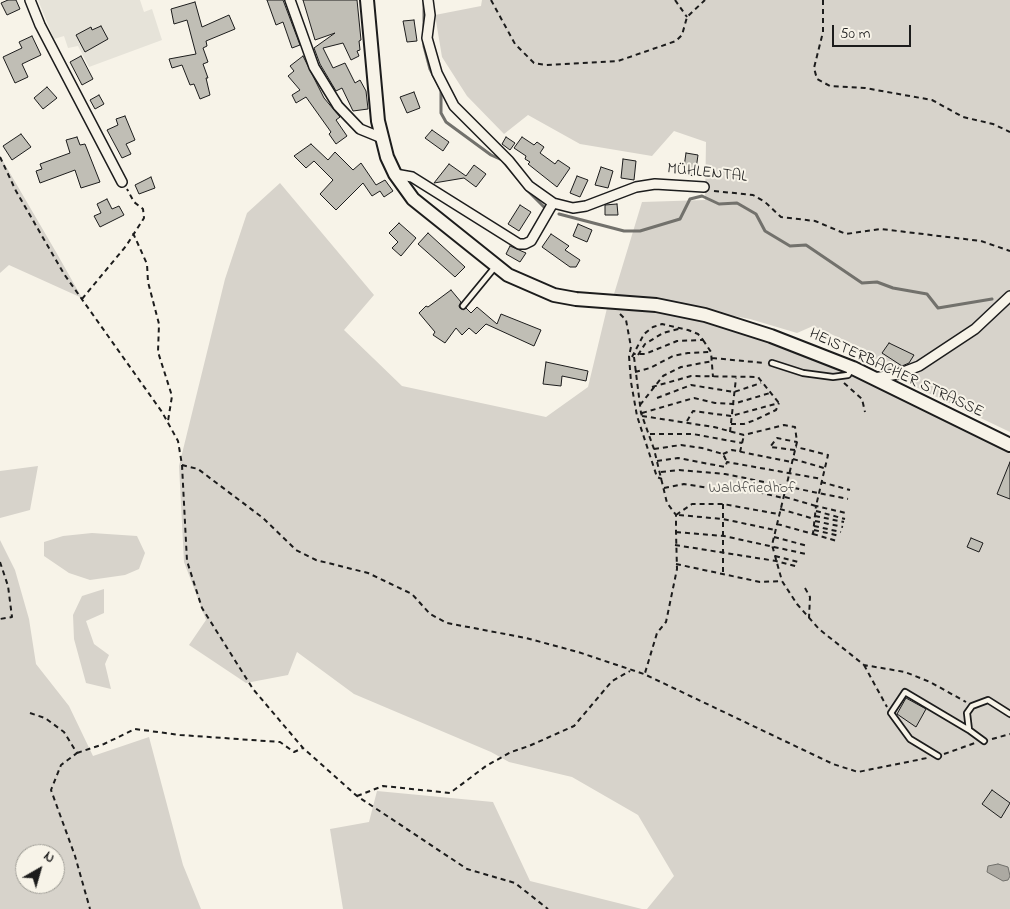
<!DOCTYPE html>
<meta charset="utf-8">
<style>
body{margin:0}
#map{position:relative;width:1010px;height:909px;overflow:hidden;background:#f7f3e8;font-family:"Indie Flower",sans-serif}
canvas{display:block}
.north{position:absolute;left:15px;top:844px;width:50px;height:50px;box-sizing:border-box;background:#f7f3e8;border:1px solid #9f9d96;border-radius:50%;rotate:38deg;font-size:14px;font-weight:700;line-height:20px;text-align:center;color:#1c1c1c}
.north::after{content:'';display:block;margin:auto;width:18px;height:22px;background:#1c1c1c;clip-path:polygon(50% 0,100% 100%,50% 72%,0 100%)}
.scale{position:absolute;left:832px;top:25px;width:79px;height:22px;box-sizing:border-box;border:2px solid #1c1c1c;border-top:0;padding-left:6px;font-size:15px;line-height:18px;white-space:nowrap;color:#1c1c1c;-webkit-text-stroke:4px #f7f3e8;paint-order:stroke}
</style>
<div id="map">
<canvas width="1010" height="909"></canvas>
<div class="north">N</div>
<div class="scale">50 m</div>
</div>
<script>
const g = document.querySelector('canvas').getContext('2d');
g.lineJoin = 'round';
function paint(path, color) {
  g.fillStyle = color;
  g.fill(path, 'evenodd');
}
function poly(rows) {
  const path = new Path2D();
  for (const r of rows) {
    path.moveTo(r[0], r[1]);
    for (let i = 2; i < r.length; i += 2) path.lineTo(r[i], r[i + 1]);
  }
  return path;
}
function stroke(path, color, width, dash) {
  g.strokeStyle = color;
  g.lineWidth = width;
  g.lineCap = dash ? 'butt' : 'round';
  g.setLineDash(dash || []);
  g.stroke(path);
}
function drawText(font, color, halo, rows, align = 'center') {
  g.font = font + ' "Indie Flower",sans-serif';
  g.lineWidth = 4;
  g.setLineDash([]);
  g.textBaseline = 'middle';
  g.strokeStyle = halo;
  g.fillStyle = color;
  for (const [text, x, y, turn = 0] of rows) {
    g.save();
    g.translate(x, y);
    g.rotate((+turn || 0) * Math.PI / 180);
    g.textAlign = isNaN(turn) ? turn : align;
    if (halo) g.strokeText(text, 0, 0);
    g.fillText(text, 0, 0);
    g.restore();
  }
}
paint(poly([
 [38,0,140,0,144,12,152,9,162,40,89,67,78,46,68,48,64,36,54,39]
]), '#e6e3d9');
paint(poly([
 [482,0,1010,0,1010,432,901,380,864,349,813,326,797,333,750,319,614,294,642,202,705,200,706,142,674,131,652,156,580,144,528,115,504,134,467,96,442,57,435,15,481,6],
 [0,156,56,252,82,298,9,265,0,273],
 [280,183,374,295,344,330,402,386,546,417,588,387,608,304,655,308,715,322,803,350,1010,451,1010,909,647,909,674,876,638,815,572,777,509,762,491,752,354,694,297,652,288,675,246,683,189,645,206,620,184,562,179,466,225,279,247,213],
 [38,466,30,510,0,518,0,471],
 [92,533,137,536,145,553,139,569,125,575,90,580,69,573,44,556,44,542,63,536],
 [0,540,15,570,29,619,36,664,69,706,93,756,149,737,183,865,201,909,0,909],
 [25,854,55,854,55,884,25,884],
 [104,589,104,613,86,621,94,644,109,655,105,664,111,689,86,683,74,639,73,615,82,596],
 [377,791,493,802,530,881,642,909,343,909,330,829,369,822]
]), '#d7d3cb');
const water = poly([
 [998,864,1008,867,1010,876,1008,880,1003,881,987,872,988,866,998,864]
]);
paint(water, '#aca9a2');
stroke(water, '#72716c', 1);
stroke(poly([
 [424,0,424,46,430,69,441,90,441,113,446,122,491,155,502,160,523,185],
 [527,190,546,209],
 [559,214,624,231,640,231,680,219,690,199,702,196,719,204,737,203,756,214,765,231,790,246,806,245,862,283,877,282,893,288,927,294,938,308,992,299]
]), '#72716c', 3);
const building = poly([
 [8,0,16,0,20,9,7,15,1,3,8,0],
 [267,0,283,0,300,45,292,48,283,22,276,25,267,0],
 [303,0,357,0,361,40,359,41,360,50,357,51,359,56,351,60,343,43,323,48,333,68,345,63,355,83,360,80,366,91,368,109,353,111,342,88,336,91,320,64,314,48,335,33,315,40,303,0],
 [195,2,202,27,229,15,235,29,206,41,207,46,203,48,208,62,203,64,208,78,206,78,210,95,200,99,194,84,190,85,182,65,172,68,169,59,196,54,187,20,174,24,171,9,195,2],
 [414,20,417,41,407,42,403,21,414,20],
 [101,26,108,39,85,52,76,35,91,27,92,30,101,26],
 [32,36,41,55,22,64,28,77,15,83,3,57,22,48,19,42,32,36],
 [81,56,93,79,82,85,70,62,81,56],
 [303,56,324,98,340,117,336,120,347,136,336,144,329,134,331,132,306,97,296,103,292,95,300,90,288,76,294,71,290,66,303,56],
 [47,87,57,98,43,109,34,98,47,87],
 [414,92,420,108,407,113,400,97,414,92],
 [99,95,104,104,95,109,90,100,99,95],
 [125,116,135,140,126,144,131,154,122,158,107,130,118,125,116,119,125,116],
 [432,130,449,142,443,151,425,138,432,130],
 [21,134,31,147,12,160,3,146,21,134],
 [77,137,80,145,85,144,100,182,81,188,75,170,40,183,36,171,42,169,40,164,70,153,66,140,77,137],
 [506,137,515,143,510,150,502,144,506,137],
 [522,137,534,145,537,142,544,147,540,153,555,164,558,160,570,168,557,187,528,164,530,162,525,159,526,156,514,148,522,137],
 [311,144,328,160,335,152,353,170,361,163,376,185,385,180,393,191,384,197,380,191,372,196,363,183,336,210,320,194,333,180,314,161,306,168,294,156,311,144],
 [686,153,698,155,695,176,683,174,686,153],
 [623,159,636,161,634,180,621,178,623,159],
 [449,164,466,176,474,165,486,174,476,187,464,178,434,183,449,164],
 [601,167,613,171,608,188,595,185,601,167],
 [577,176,588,180,580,197,570,193,577,176],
 [151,177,155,188,139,194,135,185,151,177],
 [107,199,112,209,119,206,124,215,100,227,94,216,101,213,97,204,107,199],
 [617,204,618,215,605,215,605,205,617,204],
 [520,205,531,212,519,231,508,224,520,205],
 [399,223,416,238,401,256,392,248,398,242,389,233,399,223],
 [578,224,592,230,587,242,573,236,578,224],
 [428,233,465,267,455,277,418,244,428,233],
 [551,234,569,246,565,250,580,260,576,267,570,267,542,247,551,234],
 [510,246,526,253,520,262,506,254,510,246],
 [451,290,461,302,459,306,461,309,466,308,471,313,477,307,497,324,501,314,541,330,534,346,486,324,476,334,469,328,462,335,456,328,445,343,433,335,435,332,419,313,426,306,428,307,451,290],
 [889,343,914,355,909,363,902,366,882,353,889,343],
 [546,362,588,371,586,381,562,376,561,386,543,384,546,362],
 [1010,462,1010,499,997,494,1010,462],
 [971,538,983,543,979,552,967,547,971,538],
 [906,698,926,709,916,727,897,714,906,698],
 [992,790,1010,803,1001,818,982,804,992,790]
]);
paint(building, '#c0beb5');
stroke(building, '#1c1c1c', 1);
const lane = poly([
 [463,306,495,267],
 [772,363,803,373,833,377,848,375,851,370],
 [984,741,969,730,967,713,972,706,988,700,1010,714],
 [938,756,910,739,891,713,905,692,969,730]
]);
const street = poly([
 [30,0,40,25,122,182],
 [290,0,314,67,338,106,360,129,382,138],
 [428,0,430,15,427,38,437,73,454,106,509,161,529,186,553,203,573,208,586,206,636,187,655,184,704,187],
 [395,174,412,177,519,244,525,244,531,241,553,203],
 [874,378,898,374,919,366,975,329,1010,296]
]);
const secondary = poly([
 [367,0,378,121,387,157,395,174,413,199,508,275,554,295,576,299,656,305,705,315,771,336,853,368,1010,445]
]);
stroke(lane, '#1c1c1c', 8);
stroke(street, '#1c1c1c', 12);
stroke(secondary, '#1c1c1c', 16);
stroke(poly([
 [491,0,515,44,534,63,546,65,618,61,676,41,682,35,687,17,705,0],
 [675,0,687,17],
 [823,0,823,32,814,68,817,79,830,86,865,88,932,100,963,117,993,124,1010,132],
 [0,157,16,191,64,274,162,412,178,441,182,465,187,561,202,608,253,689,303,748,357,796,467,869,515,883,548,909],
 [714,191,753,195,765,202,781,217,815,221,846,234,881,229,981,241,1010,251],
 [133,233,147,264,148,282,159,324,158,352,172,396,168,421],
 [82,299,126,246,144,218,143,209,134,202,127,189],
 [620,314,626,320,631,347,629,356],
 [703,340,711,352,713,377],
 [638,355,645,344,663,333,682,328],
 [629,356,631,382,637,416,657,477,662,479],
 [632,357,644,334,653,327,662,324,688,330,698,334,703,340,677,341,645,354,634,354],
 [634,357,641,413,654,449,667,503,676,515,676,532,677,569,666,622,657,633,645,673],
 [712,358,765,363],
 [635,372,650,368,673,356,688,353,711,352],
 [844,383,862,399,865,412],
 [652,387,691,376,758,377,779,403],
 [657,398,691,385,734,392,761,383],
 [640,405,663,376,681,367,713,361],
 [642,413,694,398,715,403,733,404,770,393],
 [642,416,714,427,744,435,784,425,795,427,797,442,772,545,782,581,797,604,819,629,864,665,905,672,930,682,966,702],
 [687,421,693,411,731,416,779,403],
 [731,424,744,424,755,420,776,410,779,403],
 [730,432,736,378],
 [650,434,693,434,742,443],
 [654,449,681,445,702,448,723,454,727,462],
 [795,450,770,447,777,438,797,442],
 [740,452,744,435],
 [723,454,732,450,791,462],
 [793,459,824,468],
 [657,461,678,458,725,467,727,462,822,479],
 [182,465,198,469,263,518,296,550,316,560,368,573,412,594,430,614,447,623,526,638,578,652,644,674,833,764,858,772,927,758],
 [661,472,679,470,725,474,848,499],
 [821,482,850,490],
 [664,488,684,484,735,492,740,492,741,488,783,498],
 [785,497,816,506,828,455,796,447],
 [723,504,723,573],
 [780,509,811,518],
 [816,511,845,519],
 [676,515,692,504,723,504,778,514],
 [679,515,723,519,775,530],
 [815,516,844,522],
 [815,521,843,527],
 [777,524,813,534,816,506,846,513],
 [814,526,841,532],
 [814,530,840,536],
 [676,532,724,536,806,554],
 [813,534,837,541],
 [774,537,808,546],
 [675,545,776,561,799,567],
 [775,556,798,562],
 [0,562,8,586,12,617,0,619],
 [676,564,760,582,781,581],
 [805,588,810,597,809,618],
 [864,665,887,707],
 [30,713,45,718,64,732,77,753,61,765,51,790,75,856,90,909],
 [992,739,1010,734],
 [77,753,104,744,135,729,180,735,280,742,294,752,303,748],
 [944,754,975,743],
 [357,796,383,786,450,793,486,766,511,752,529,746,574,726,612,681,630,671]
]), '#1c1c1c', 2, [5, 4]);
stroke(lane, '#f7f3e8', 4.5);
stroke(street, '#f7f3e8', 9);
stroke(secondary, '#f7f3e8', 12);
drawText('16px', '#1c1c1c', '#f7f3e8', [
 ["MÜHLENTAL",707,174,6],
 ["HEISTERBACHER STRASSE",896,374,25]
]);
drawText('16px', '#545351', '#f7f3e8', [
 ["Waldfriedhof",752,489]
]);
</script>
